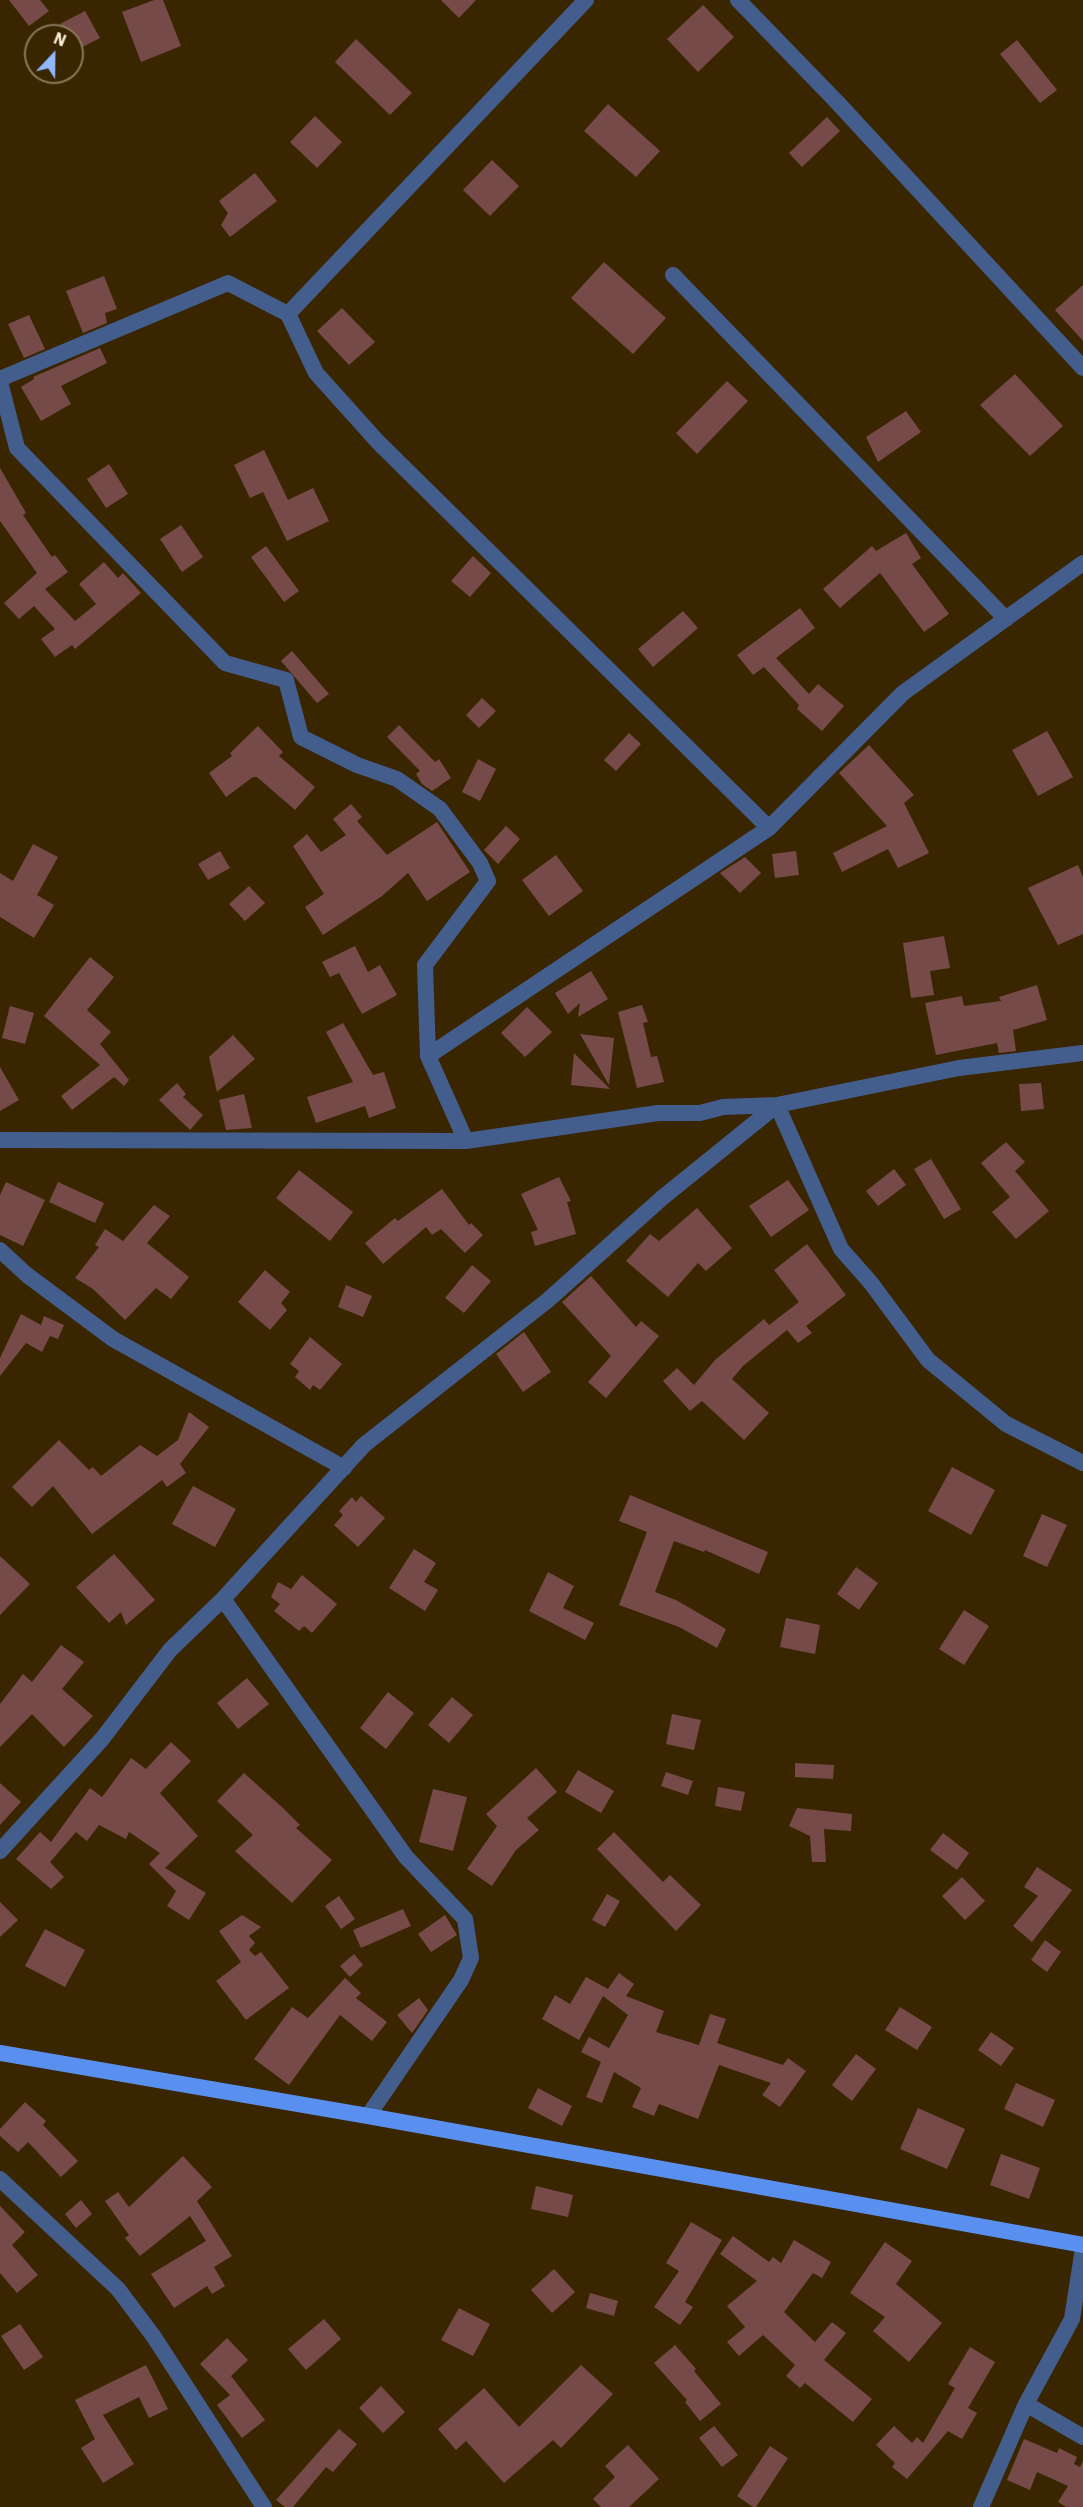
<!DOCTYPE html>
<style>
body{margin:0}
#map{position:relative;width:1083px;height:2507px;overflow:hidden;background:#392600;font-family:"IBM Plex Sans",sans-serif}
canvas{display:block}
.north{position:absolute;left:24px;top:24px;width:60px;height:60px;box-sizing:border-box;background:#392600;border:2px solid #887858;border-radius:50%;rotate:22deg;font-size:16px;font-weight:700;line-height:24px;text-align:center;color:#fef2dd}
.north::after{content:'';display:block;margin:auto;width:21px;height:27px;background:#90b8fd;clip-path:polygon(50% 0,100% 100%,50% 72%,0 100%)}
</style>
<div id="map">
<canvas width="1083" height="2507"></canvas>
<div class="north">N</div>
</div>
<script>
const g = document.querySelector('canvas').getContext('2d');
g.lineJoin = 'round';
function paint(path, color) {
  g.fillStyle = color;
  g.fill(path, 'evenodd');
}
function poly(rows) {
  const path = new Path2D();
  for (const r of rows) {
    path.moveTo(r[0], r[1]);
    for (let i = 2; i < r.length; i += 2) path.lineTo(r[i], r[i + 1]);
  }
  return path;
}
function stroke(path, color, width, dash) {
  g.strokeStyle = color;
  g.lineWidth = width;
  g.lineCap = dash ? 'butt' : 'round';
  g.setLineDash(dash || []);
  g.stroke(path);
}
paint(poly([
 [9,0,40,0,49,11,29,26],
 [154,0,163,0,181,46,141,62,122,12],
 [441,0,476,0,459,18],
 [703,5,734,37,698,72,667,39],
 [85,11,100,38,75,51,72,36,67,36,60,24],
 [356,39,412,93,390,115,335,62],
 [1017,40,1057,90,1040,103,1000,54],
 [608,104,660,151,636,177,584,131],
 [315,116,342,142,317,168,290,142],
 [827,117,840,131,802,167,789,153],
 [492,160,519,186,490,216,463,190],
 [255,173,277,201,230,237,221,225,228,213,219,201],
 [604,262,666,318,633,354,571,298],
 [104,276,117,309,105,313,107,323,83,333,66,291],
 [1083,285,1083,341,1055,310],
 [342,308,375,342,349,365,317,331],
 [29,315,45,349,24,358,8,324],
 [100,348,107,363,61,386,71,404,41,421,21,387,34,379,33,377],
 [1015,374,1063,426,1030,456,980,405],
 [727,381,748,401,697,454,676,433],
 [906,411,921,432,878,462,866,437],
 [264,450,288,500,313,488,329,521,287,541,263,492,250,498,234,465],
 [109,464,128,494,106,508,87,479],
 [0,468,26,513,23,515,52,557,55,555,68,572,45,589,75,621,96,604,79,584,104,562,118,578,123,573,141,593,75,649,72,645,55,657,41,639,55,629,34,606,19,619,4,603,37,573,0,521],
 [181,525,203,557,182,572,160,539],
 [906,533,921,558,912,564,949,614,924,632,880,573,840,608,823,589,872,546,876,551],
 [266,546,299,591,284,602,251,557],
 [473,556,491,573,470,597,451,581],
 [800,608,815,628,776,658,809,694,818,684,844,706,822,731,797,709,799,705,764,667,753,675,737,655],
 [683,611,698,628,653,667,638,649],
 [292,651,329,694,317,703,281,661],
 [482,698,496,711,479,728,466,715],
 [399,725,435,762,439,759,451,778,432,791,422,784,416,774,420,771,387,737],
 [258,726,283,752,279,756,315,787,295,810,257,777,253,777,226,797,209,773,232,756,230,753],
 [1047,731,1073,777,1038,796,1012,750],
 [629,733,641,744,616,771,604,760],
 [869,745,914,795,904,803,929,853,898,868,888,849,842,872,833,853,887,826,839,773],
 [478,759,496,769,480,801,462,792],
 [351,804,362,817,357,821,387,855,437,822,470,872,427,901,408,873,382,896,323,935,305,907,324,894,293,846,307,834,321,852,346,835,333,819],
 [506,826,520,839,498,864,484,850],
 [33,844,58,857,37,895,54,905,34,938,0,917,0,873,13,881],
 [220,851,230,868,208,880,198,864],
 [796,851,799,875,775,878,772,854],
 [556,855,583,891,549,916,522,880],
 [745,857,761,873,740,893,720,873],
 [1078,865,1083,877,1083,934,1058,945,1028,888],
 [249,886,265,903,245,921,229,904],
 [944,936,950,968,930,971,934,995,911,998,903,943],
 [355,946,368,972,380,965,397,995,362,1014,339,973,330,977,322,962],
 [90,957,114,977,87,1010,111,1032,100,1044,129,1080,124,1086,114,1077,72,1110,61,1096,100,1065,44,1016],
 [591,971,608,999,578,1017,580,1003,568,1014,555,993],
 [1037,985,1047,1020,1013,1030,1016,1051,999,1053,997,1043,936,1055,925,1003,962,996,964,1006,1001,1001,999,997],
 [642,1005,648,1022,643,1023,651,1057,657,1056,664,1082,637,1088,618,1012],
 [10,1006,34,1013,25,1044,2,1038],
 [527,1007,552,1032,525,1057,501,1033],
 [343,1023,373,1075,384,1072,396,1108,369,1118,365,1106,316,1123,307,1097,353,1082,326,1032],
 [580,1034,614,1038,609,1085],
 [233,1035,255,1059,217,1092,209,1057],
 [574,1053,610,1089,571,1085],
 [0,1067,19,1100,0,1111],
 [177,1083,186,1094,183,1097,203,1115,190,1130,159,1100],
 [1041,1083,1044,1109,1021,1111,1019,1084],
 [244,1094,252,1128,226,1130,219,1100],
 [1006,1142,1025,1162,1015,1171,1049,1211,1016,1239,992,1212,1010,1197,981,1163],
 [931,1159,961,1209,944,1219,914,1169],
 [894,1169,906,1185,878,1206,866,1191],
 [299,1170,353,1212,330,1241,276,1198],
 [559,1177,571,1201,567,1202,576,1234,535,1246,531,1232,538,1230,521,1194],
 [788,1180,809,1210,771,1237,749,1206],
 [6,1182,45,1200,23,1246,0,1235,0,1195],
 [58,1182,104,1203,95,1223,49,1202],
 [442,1189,469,1225,471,1223,483,1235,465,1253,441,1229,432,1235,426,1227,383,1264,365,1243,395,1218,398,1221],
 [154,1205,170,1216,147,1243,189,1277,171,1299,156,1288,125,1320,93,1289,75,1278,99,1247,95,1245,105,1229,123,1241],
 [697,1208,732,1248,706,1271,698,1263,668,1297,626,1261,650,1234,659,1241],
 [807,1244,846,1295,806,1326,812,1333,798,1343,787,1330,743,1366,732,1379,769,1413,744,1440,702,1401,690,1411,663,1381,677,1368,694,1385,715,1360,764,1319,769,1325,799,1302,774,1270],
 [472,1265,491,1281,464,1313,445,1298],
 [265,1270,290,1292,281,1303,287,1310,270,1330,238,1302],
 [591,1276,636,1327,641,1321,659,1336,606,1398,588,1382,611,1356,562,1302],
 [346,1285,372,1296,363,1317,338,1307],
 [21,1314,41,1325,44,1316,64,1325,58,1339,50,1336,42,1352,26,1343,0,1376,0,1358],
 [524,1332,551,1372,523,1392,496,1354],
 [310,1337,342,1364,320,1390,313,1385,310,1390,295,1377,299,1371,290,1364],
 [189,1412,209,1427,180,1464,186,1473,167,1487,162,1480,92,1534,53,1486,32,1507,12,1487,59,1440,89,1470,93,1467,101,1476,140,1445,157,1456,178,1440],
 [952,1467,995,1490,971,1535,928,1511],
 [193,1486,236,1509,215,1547,172,1524],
 [630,1495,768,1552,759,1574,705,1550,704,1552,674,1541,655,1592,676,1600,726,1629,717,1648,679,1627,619,1605,647,1532,619,1521],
 [361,1496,385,1518,358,1547,334,1525,343,1515,339,1511,352,1497,356,1502],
 [1042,1514,1067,1525,1047,1567,1023,1556],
 [414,1549,436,1563,424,1582,438,1590,425,1611,389,1588],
 [114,1554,155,1600,126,1625,121,1612,109,1623,76,1587],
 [0,1556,30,1584,0,1615],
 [856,1567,878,1583,859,1610,837,1594],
 [548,1572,574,1586,563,1608,594,1623,585,1640,529,1611],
 [302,1575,337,1604,312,1633,304,1626,299,1631,274,1611,280,1604,271,1597,278,1582,291,1589],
 [964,1610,989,1626,964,1665,939,1649],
 [786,1618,820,1625,815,1654,780,1647],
 [61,1645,84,1662,62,1689,93,1716,64,1747,32,1714,0,1747,0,1704,23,1674,32,1682],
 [247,1678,269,1704,238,1729,217,1703],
 [388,1692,414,1713,386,1749,360,1728],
 [452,1697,473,1715,449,1743,428,1725],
 [672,1714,701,1720,694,1750,666,1744],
 [171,1742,191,1761,160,1793,198,1836,165,1868,206,1893,189,1920,167,1906,176,1891,149,1864,160,1853,129,1832,126,1839,99,1825,87,1841,76,1832,50,1862,64,1877,51,1889,16,1859,40,1832,51,1842,90,1788,102,1797,131,1758,146,1769],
 [795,1763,834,1765,833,1779,795,1777],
 [536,1768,557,1792,527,1818,539,1830,516,1850,492,1886,467,1869,497,1826,486,1814],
 [578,1770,614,1791,601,1813,565,1792],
 [666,1772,693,1781,688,1795,661,1786],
 [244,1773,284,1809,300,1825,296,1828,332,1860,292,1903,235,1851,253,1835,217,1801],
 [0,1783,21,1802,0,1825],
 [718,1787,745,1792,741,1811,715,1806],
 [433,1789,467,1797,453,1851,419,1842],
 [797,1808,852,1814,851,1831,824,1829,826,1862,812,1862,810,1836,789,1826],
 [614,1832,663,1882,670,1875,701,1905,676,1931,597,1849],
 [943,1833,969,1853,957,1870,930,1850],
 [1037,1867,1072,1890,1032,1942,1013,1926,1038,1896,1024,1887],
 [962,1877,985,1901,965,1920,942,1896],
 [607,1894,620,1901,605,1927,592,1920],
 [339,1896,355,1919,341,1929,325,1906],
 [0,1902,18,1920,0,1937],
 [403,1909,411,1926,361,1948,353,1930],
 [242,1915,261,1927,249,1936,255,1943,249,1950,255,1956,261,1952,289,1988,246,2020,216,1981,241,1962,219,1931],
 [445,1915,457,1935,431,1952,418,1934],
 [45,1929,85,1950,65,1987,25,1966],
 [1045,1940,1061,1952,1047,1972,1031,1960],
 [354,1954,363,1965,350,1977,340,1966],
 [619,1973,634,1984,626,1996,664,2011,656,2032,699,2045,710,2014,726,2019,717,2043,783,2065,788,2058,806,2071,780,2107,762,2095,771,2083,719,2065,698,2119,659,2104,654,2116,632,2107,641,2088,614,2072,602,2103,586,2097,601,2062,581,2052,589,2037,609,2048,628,2015,603,1996,579,2040,542,2019,555,1995,570,2004,586,1977,608,1989],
 [345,1978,361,1993,356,1998,387,2022,372,2041,340,2015,289,2085,254,2059,292,2007,308,2018],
 [419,1998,428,2010,412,2033,397,2015],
 [900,2007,932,2027,917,2050,885,2030],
 [991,2032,1014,2048,1001,2066,978,2050],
 [856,2054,876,2069,852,2101,832,2085],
 [1016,2083,1055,2100,1043,2127,1004,2109],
 [538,2088,572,2106,562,2126,528,2108],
 [25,2102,46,2121,43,2125,78,2161,61,2177,28,2142,18,2152,0,2136,0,2129],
 [918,2108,965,2129,947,2169,900,2149],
 [1001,2154,1040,2168,1029,2199,990,2185],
 [183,2156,212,2187,197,2201,232,2256,214,2267,225,2286,212,2294,207,2286,174,2308,151,2274,206,2241,190,2216,140,2256,125,2238,129,2235,105,2201,118,2192,129,2207],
 [536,2186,573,2195,568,2217,531,2209],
 [81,2200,92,2214,76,2228,65,2214],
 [0,2206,25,2232,12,2245,38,2275,17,2293,0,2273],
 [691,2222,722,2240,685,2302,693,2307,680,2325,654,2307,679,2271,666,2263],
 [733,2236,769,2262,773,2257,781,2263,794,2240,831,2262,822,2278,813,2273,784,2312,815,2342,832,2322,846,2333,824,2360,872,2399,853,2422,805,2383,800,2388,786,2376,795,2365,763,2335,739,2356,727,2342,745,2327,727,2306,757,2281,720,2254],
 [885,2242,912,2261,896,2284,942,2323,909,2362,873,2331,885,2317,850,2293],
 [554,2269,575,2292,552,2313,531,2290],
 [590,2293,618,2301,614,2316,586,2308],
 [459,2308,490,2324,473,2356,441,2340],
 [324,2319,341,2339,306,2370,288,2349],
 [20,2324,43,2357,24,2370,1,2336],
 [227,2338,248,2360,231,2376,265,2420,242,2438,217,2405,230,2395,200,2364],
 [675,2345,696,2369,694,2371,721,2404,700,2421,685,2402,687,2400,654,2363],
 [970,2347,995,2362,968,2408,977,2413,962,2439,948,2431,907,2479,892,2467,895,2463,876,2445,894,2426,912,2443,917,2437,923,2443,955,2388,948,2384],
 [146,2365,168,2409,149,2418,139,2397,103,2415,134,2464,103,2483,81,2448,95,2439,75,2400],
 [581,2365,613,2394,561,2448,553,2440,504,2483,466,2441,456,2450,438,2429,484,2388,519,2427],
 [381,2386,405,2412,383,2433,359,2408],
 [714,2426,738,2455,722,2467,699,2438],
 [339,2429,357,2444,333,2472,326,2467,293,2507,285,2507,276,2500],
 [1024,2439,1057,2453,1059,2448,1077,2457,1074,2464,1080,2467,1083,2461,1083,2507,1066,2507,1058,2502,1068,2486,1037,2472,1030,2490,1007,2480],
 [628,2445,659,2479,629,2507,601,2507,593,2499,615,2477,605,2466],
 [770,2446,788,2458,756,2507,753,2507,737,2496]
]), '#764a49');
stroke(poly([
 [586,0,288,314,316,373,378,442,769,828],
 [738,0,836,101,1083,368],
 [673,275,1006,619],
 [0,379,228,283,288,314],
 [0,382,17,448,225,663,286,680,301,737,357,765,397,779,440,809,480,863,488,881,425,965,428,1056,466,1141],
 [428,1056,769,828,903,693,1083,563],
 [0,1140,466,1141,658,1113,700,1113,723,1107,777,1105,959,1068,1083,1053],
 [0,1250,27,1275,113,1339,344,1468],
 [223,1599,406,1857,465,1919,471,1958,461,1980,368,2116],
 [0,1851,102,1739,170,1650,223,1599,364,1445,548,1300,662,1198,777,1105,841,1249,871,1283,928,1360,1006,1424,1083,1463],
 [0,2179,118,2289,154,2337,264,2507],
 [1026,2404,1083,2437],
 [981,2507,1026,2404,1072,2319,1083,2248]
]), '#435e8d', 16);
stroke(poly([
 [0,2053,368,2116,1083,2245]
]), '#5990ef', 16);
</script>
